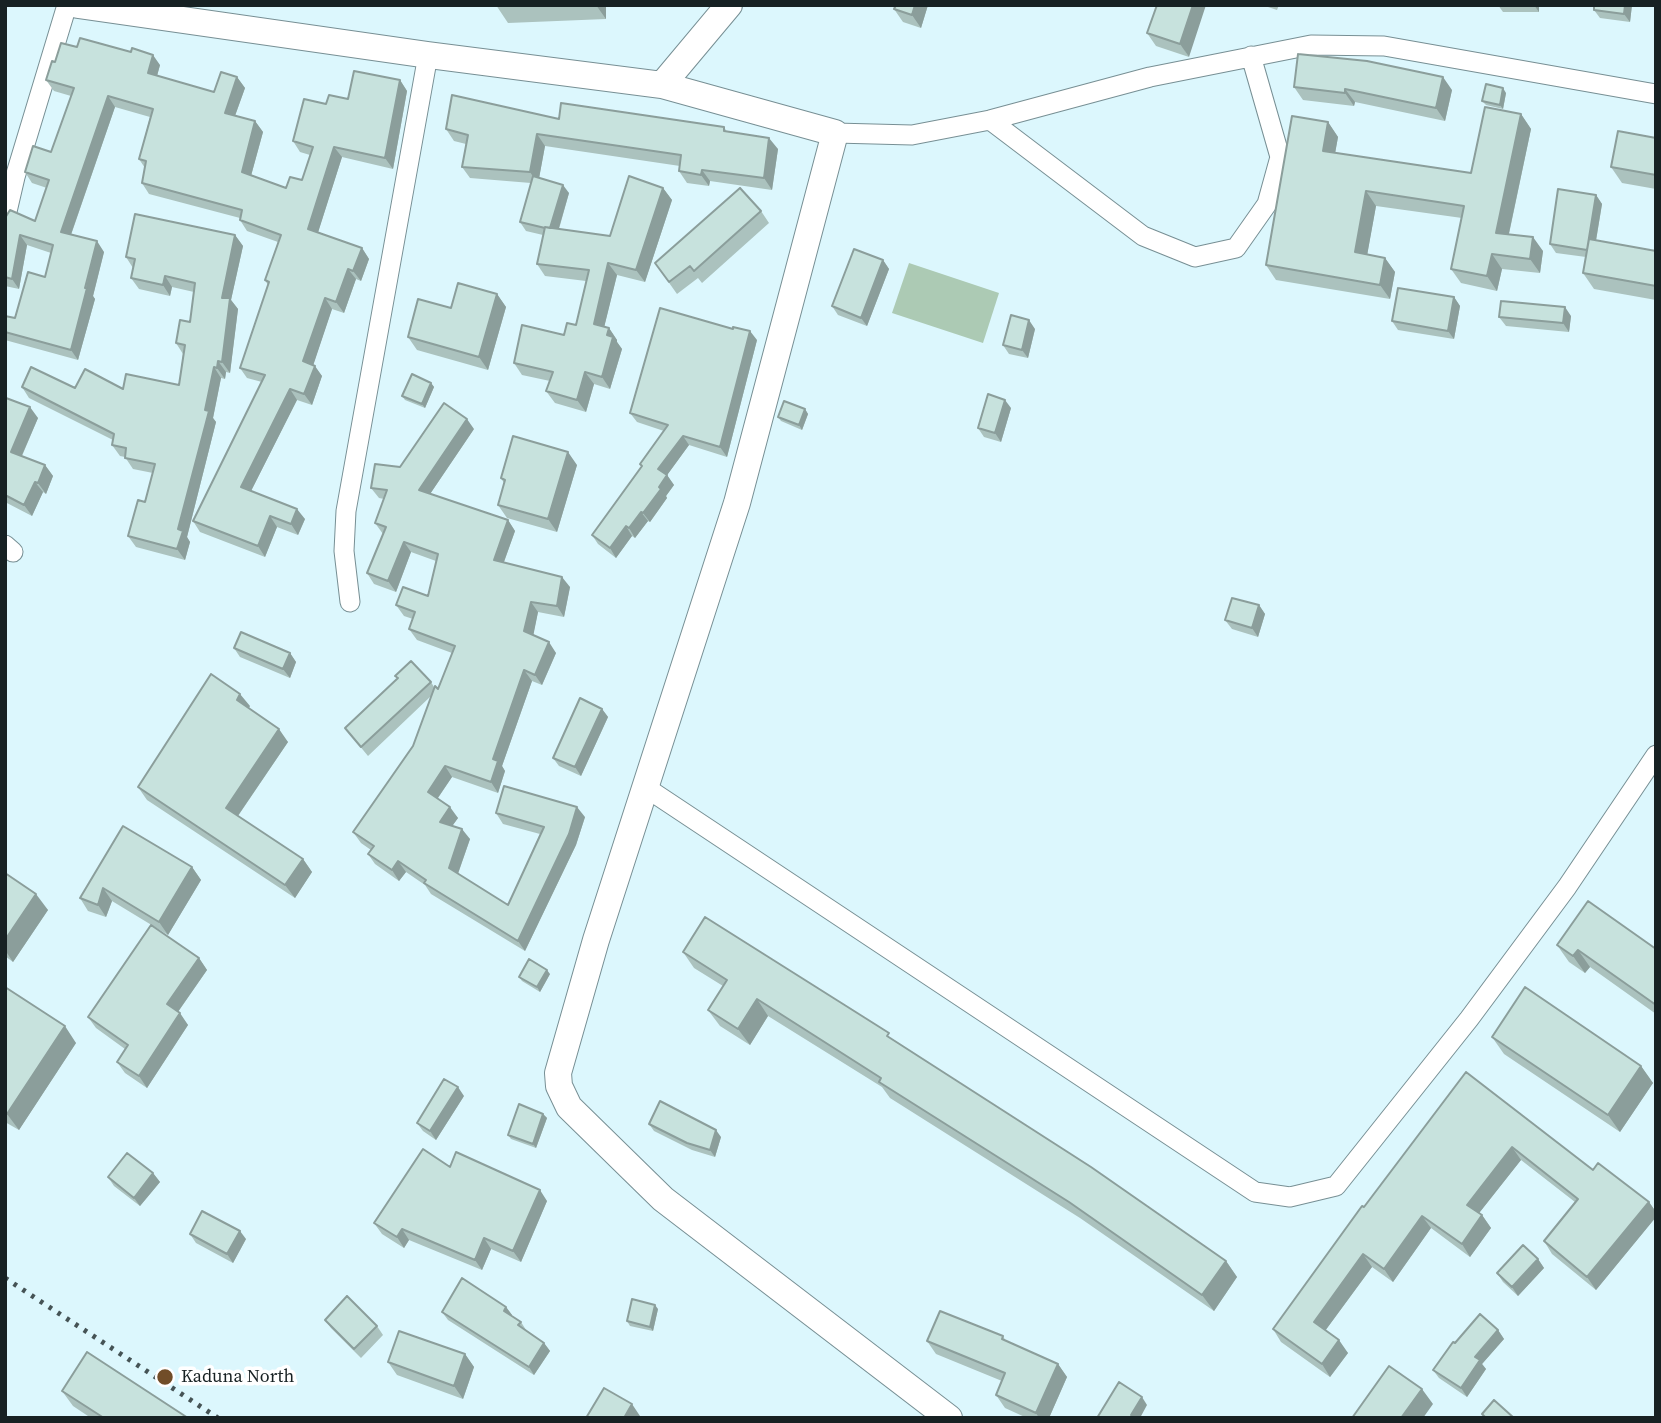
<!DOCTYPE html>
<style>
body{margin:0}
#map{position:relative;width:1661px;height:1423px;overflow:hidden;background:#dcf7fd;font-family:"Source Serif 4",serif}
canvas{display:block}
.frame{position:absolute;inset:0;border:7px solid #172123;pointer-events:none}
</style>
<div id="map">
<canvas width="1661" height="1423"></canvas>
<div class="frame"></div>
</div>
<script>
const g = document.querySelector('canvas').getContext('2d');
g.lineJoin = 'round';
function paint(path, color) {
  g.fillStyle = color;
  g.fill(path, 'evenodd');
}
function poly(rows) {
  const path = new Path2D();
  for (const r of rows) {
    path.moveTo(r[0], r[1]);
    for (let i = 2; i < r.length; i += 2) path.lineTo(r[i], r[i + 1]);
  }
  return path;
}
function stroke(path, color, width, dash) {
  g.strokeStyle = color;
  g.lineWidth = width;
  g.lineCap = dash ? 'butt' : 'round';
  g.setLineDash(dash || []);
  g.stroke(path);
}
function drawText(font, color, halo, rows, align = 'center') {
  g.font = font + ' "Source Serif 4",serif';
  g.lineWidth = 7;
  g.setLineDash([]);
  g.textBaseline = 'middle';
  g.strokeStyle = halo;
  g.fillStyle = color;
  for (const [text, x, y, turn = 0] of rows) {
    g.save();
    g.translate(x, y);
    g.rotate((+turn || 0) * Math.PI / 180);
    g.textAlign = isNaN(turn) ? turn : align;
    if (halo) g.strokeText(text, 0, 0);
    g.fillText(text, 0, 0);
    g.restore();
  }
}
paint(poly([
 [909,263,999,293,983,343,892,313]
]), '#accab4');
const street = poly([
 [990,120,1143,236,1195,257,1236,248,1267,204,1280,157,1251,56],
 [835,133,912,135,990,120,1150,77,1311,45,1384,46,1656,94],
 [5,220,15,177,67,5],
 [5,545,13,552],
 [350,602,344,551,346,511,428,55],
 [645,787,1255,1192,1290,1197,1336,1186,1469,1019,1567,887,1656,755]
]);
const secondary = poly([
 [78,5,428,55,662,85,729,5],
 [662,85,835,133,737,503,596,940,558,1073,559,1086,569,1107,663,1199,949,1418]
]);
stroke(street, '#778f94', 21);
stroke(secondary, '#778f94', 28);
stroke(street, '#fff', 19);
stroke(secondary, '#fff', 26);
stroke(poly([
 [5,1278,218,1418]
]), '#455355', 5, [3.5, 7]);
paint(poly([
 [496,5,606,5,606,19,508,23],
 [928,5,921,28,903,22,894,9],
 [1157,5,1189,57,1156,46,1147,33],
 [1262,5,1279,5,1277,10],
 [1498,5,1539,5,1539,12,1503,12],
 [1594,5,1632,5,1630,22,1600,18,1594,10],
 [77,47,160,65,157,76,214,92,237,77,245,88,235,116,255,121,263,132,251,176,286,188,302,180,310,155,300,152,293,141,326,104,348,99,400,80,407,91,393,169,342,157,318,232,362,248,369,259,361,281,356,279,344,313,332,309,313,365,322,376,312,405,297,400,251,491,305,519,298,535,277,527,265,557,200,532,193,521,262,382,247,378,240,368,268,285,265,280,278,242,247,231,240,220,240,218,149,194,142,183,145,168,139,159,150,117,115,107,71,235,104,252,93,296,95,299,78,360,5,340,5,316,15,318,45,277,51,253,27,245,19,289,5,286,5,218,35,221,47,188,32,183,25,172,51,152,71,96,54,91,46,80,55,62],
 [1294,87,1452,90,1445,121,1355,102,1354,106,1303,100],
 [1506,93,1503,109,1486,105,1482,101],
 [1521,114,1531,129,1509,234,1543,251,1540,273,1502,269,1497,291,1461,283,1451,269,1462,218,1376,206,1367,255,1385,258,1395,272,1390,299,1276,280,1266,265,1328,122,1338,137,1335,153,1471,173],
 [559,119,724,127,727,132,778,149,772,190,710,181,709,186,687,183,679,171,680,166,545,146,539,178,569,193,559,229,610,236,663,188,672,200,645,282,617,275,604,327,609,328,617,340,617,342,622,349,610,389,594,384,586,412,555,403,546,391,550,381,522,375,514,363,564,335,576,325,586,281,545,276,537,264,543,235,526,231,520,222,531,183,470,178,462,167,466,144,454,141,446,129],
 [1656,138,1656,189,1622,183,1611,167],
 [1596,195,1602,204,1596,241,1656,251,1656,300,1594,289,1583,273,1586,257,1556,253,1550,244],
 [761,211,769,223,702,283,698,278,677,294,655,263],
 [235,235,243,246,231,300,238,309,230,373,226,372,225,379,221,378,213,418,216,422,187,537,190,542,185,560,136,547,128,536,145,502,153,473,133,469,125,457,120,456,112,445,113,440,29,398,22,387,123,389,179,385,183,354,176,343,190,322,194,292,172,287,170,296,139,289,131,278,133,268,126,257],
 [883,260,889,269,867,326,838,315,832,306],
 [497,294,506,307,488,370,417,350,408,337,451,308],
 [1454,297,1460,306,1454,339,1398,330,1392,321],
 [1571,316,1569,332,1506,326,1499,317],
 [1035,329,1028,358,1009,354,1003,345],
 [757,340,727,457,689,445,667,475,674,485,666,496,667,498,650,522,648,521,635,538,632,536,616,558,598,544,592,535,642,466,640,464,664,431,637,422,630,413],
 [431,383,434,387,425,408,405,400,402,396],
 [5,399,38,418,22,456,45,465,53,476,46,494,43,492,32,516,5,502],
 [1011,408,1001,442,984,437,978,428],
 [805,409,808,414,802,430,781,421,778,417],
 [474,429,430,494,508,520,515,531,504,562,570,587,564,617,538,612,533,635,556,653,542,685,532,681,502,766,505,771,498,793,452,777,438,798,458,818,452,826,470,839,458,874,508,905,540,834,503,824,496,813,585,817,576,845,525,951,431,894,425,885,406,872,399,881,375,864,368,854,371,850,361,843,353,832,413,746,431,696,368,756,345,728,431,682,434,687,438,689,452,653,417,640,409,629,413,619,404,616,396,605,428,596,436,561,411,552,396,592,374,584,367,573,383,534,375,523,384,499,379,498,371,488,400,467],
 [577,465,557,532,507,518,498,505,504,483,501,478],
 [1259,605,1265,614,1258,637,1232,629,1225,620],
 [234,648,290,653,296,662,290,678,240,657],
 [250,706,249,708,288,742,238,816,303,859,312,872,295,898,147,800,138,787],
 [602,709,608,717,581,776,559,766,553,758],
 [123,826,192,867,201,880,168,935,112,901,106,917,88,911,80,898],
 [5,873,48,910,13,962,5,956],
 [1557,945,1656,949,1656,1014,1590,967,1585,973,1569,962],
 [683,952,894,1040,1226,1261,1237,1277,1214,1311,1080,1218,890,1098,882,1087,768,1016,750,1045,720,1026,708,1010,723,986,694,968],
 [199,958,207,970,178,1012,188,1025,147,1088,125,1073,117,1062,125,1049,96,1028,88,1017],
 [550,974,540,992,522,981,519,977],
 [5,987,76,1043,19,1130,5,1122],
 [1492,1037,1641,1066,1653,1083,1620,1132,1504,1054],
 [1466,1072,1593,1170,1649,1202,1656,1212,1656,1217,1596,1290,1552,1254,1544,1241,1575,1202,1521,1160,1479,1213,1482,1215,1491,1228,1470,1257,1431,1228,1393,1282,1372,1267,1325,1331,1348,1353,1330,1377,1281,1342,1273,1329],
 [464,1096,436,1140,423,1131,417,1123],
 [543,1114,547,1118,536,1148,511,1139,508,1135],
 [649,1124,721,1137,715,1157,692,1150,654,1131],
 [450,1167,547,1201,521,1262,491,1249,482,1270,409,1240,404,1248,382,1234,374,1223],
 [153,1173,160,1182,140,1206,114,1186,108,1177],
 [190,1234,246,1239,233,1263,196,1243],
 [1538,1259,1544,1268,1518,1296,1503,1282,1497,1273],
 [506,1307,512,1315,511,1316,521,1322,526,1330,544,1343,550,1351,534,1375,448,1320,442,1312],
 [658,1309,653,1331,630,1326,627,1321],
 [325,1320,377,1326,383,1335,361,1358,331,1328],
 [1498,1330,1504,1339,1482,1364,1486,1369,1467,1397,1439,1378,1433,1370,1455,1343],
 [1003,1336,1005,1340,1058,1364,1067,1377,1049,1418,1027,1418,1005,1408,996,1395,1002,1381,936,1354,927,1341],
 [465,1354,474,1367,463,1399,397,1375,388,1362],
 [62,1391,188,1418,91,1418,73,1406]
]), '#abc2be');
paint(poly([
 [596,5,606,5,606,19],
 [915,5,928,5,921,28,912,15],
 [1193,5,1206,5,1189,57,1180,44],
 [1534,5,1539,5,1539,12],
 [1625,5,1632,5,1630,22,1624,14],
 [153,55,160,65,155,83,148,73],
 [237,77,245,88,232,124,225,113],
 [1443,77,1452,90,1445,121,1436,108],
 [400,80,407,91,393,169,385,158],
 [1503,88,1506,93,1503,109,1500,105],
 [1345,89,1355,102,1354,106,1345,93],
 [108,96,115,107,68,243,61,232],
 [1521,114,1531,129,1506,247,1496,233],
 [255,121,263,132,249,183,242,172],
 [1328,122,1338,137,1333,165,1323,151],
 [537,134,545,146,538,184,530,172],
 [769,138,778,149,772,190,764,178],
 [334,147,342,157,316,239,308,229],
 [702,170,710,181,709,186,701,175],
 [563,185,569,193,556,238,550,230],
 [663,188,672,200,645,282,636,270],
 [1366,191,1376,206,1365,267,1355,252],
 [1596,195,1602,204,1593,258,1587,250],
 [20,235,27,245,19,289,12,279],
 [235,235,243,246,231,300,238,309,230,373,222,362,222,298],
 [1533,237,1543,251,1540,273,1530,259],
 [97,241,104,252,93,296,95,299,78,360,71,350],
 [362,248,369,259,361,281,353,271],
 [1492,254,1502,269,1497,291,1487,276],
 [1385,258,1395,272,1390,299,1380,285],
 [883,260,889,269,867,326,861,318],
 [608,263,617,275,602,336,594,324],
 [348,269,356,279,344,313,336,302],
 [165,276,172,287,170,296,163,285],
 [497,294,506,307,488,370,479,357],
 [1454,297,1460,306,1454,339,1448,331],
 [325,298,332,309,311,372,303,361],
 [1565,307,1571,316,1569,332,1563,323],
 [1029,320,1035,329,1028,358,1022,350],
 [609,328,617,340,617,342,622,349,610,389,602,377,607,335],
 [750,331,757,340,727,457,720,447],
 [218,361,226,372,225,379,217,368],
 [315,366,322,376,312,405,304,394],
 [214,367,221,378,213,418,216,422,187,537,190,542,185,560,177,549,178,529],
 [585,372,594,384,586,412,577,400],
 [431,383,434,387,425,408,422,404],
 [290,389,297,400,248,497,241,487],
 [1005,400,1011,408,1001,442,995,433],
 [30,407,38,418,19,462,11,452],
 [805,409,808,414,802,430,799,425],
 [467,419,474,429,426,500,419,490],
 [683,436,689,445,665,478,658,469],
 [568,452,577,465,557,532,548,519],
 [45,465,53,476,46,494,38,483],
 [667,475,674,485,666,496,667,498,650,522,643,513],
 [35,482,43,492,32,516,24,505],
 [297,509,305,519,298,535,291,524],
 [641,512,648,521,635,538,629,528],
 [270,516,277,527,265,557,258,546],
 [508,520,515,531,501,570,494,560],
 [626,526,632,536,616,558,610,548],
 [404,542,411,552,396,592,388,581],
 [562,577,570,587,564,617,557,606],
 [531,602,538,612,532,642,524,631],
 [1259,605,1265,614,1258,637,1252,628],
 [549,642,556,653,542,685,535,675],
 [290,653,296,662,290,678,283,669],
 [524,670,532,681,502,766,505,771,498,793,491,782,493,759],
 [240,694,250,706,246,713,237,700],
 [602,709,608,717,581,776,575,767],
 [279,729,288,742,235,820,226,808],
 [445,766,452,777,435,802,428,792],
 [450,807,458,818,448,832,440,822],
 [577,807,585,817,576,845,525,951,518,941],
 [462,829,470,839,456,879,449,868],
 [303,859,312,872,295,898,285,885],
 [398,861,406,872,399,881,392,870],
 [192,867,201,880,168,935,159,922],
 [103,888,112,901,106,917,98,905],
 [36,894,48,910,13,962,5,950,5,940],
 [1578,950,1590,967,1585,973,1573,956],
 [199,958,207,970,175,1016,167,1004],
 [547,970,550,974,540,992,537,987],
 [757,999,768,1016,750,1045,738,1029],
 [180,1013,188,1025,147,1088,139,1076],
 [65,1026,76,1043,19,1130,7,1114],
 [1641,1066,1653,1083,1620,1132,1608,1115],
 [458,1087,464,1096,436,1140,430,1131],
 [543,1114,547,1118,536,1148,533,1144],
 [716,1130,721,1137,715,1157,710,1150],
 [1512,1147,1521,1160,1476,1217,1467,1205],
 [153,1173,160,1182,140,1206,134,1198],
 [540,1190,547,1201,521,1262,513,1251],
 [1649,1202,1656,1212,1656,1217,1596,1290,1587,1277],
 [1482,1215,1491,1228,1470,1257,1462,1244],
 [1422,1216,1431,1228,1393,1282,1384,1269],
 [402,1229,409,1240,404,1248,397,1237],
 [240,1231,246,1239,233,1263,227,1254],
 [484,1238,491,1249,482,1270,475,1260],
 [1363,1254,1372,1267,1322,1335,1314,1322],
 [1538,1259,1544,1268,1518,1296,1512,1287],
 [1226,1261,1237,1277,1214,1311,1202,1295],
 [655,1305,658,1309,653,1331,650,1327],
 [506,1307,512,1315,509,1319,504,1311],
 [1498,1330,1504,1339,1482,1364,1486,1369,1467,1397,1461,1388,1475,1357],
 [1339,1340,1348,1353,1330,1377,1322,1364],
 [544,1343,550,1351,534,1375,529,1367],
 [465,1354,474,1367,463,1399,454,1386],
 [1058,1364,1067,1377,1049,1418,1039,1418,1036,1413],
 [1422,1389,1433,1404,1423,1418,1401,1418],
 [1142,1397,1147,1405,1140,1418,1133,1418,1131,1415],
 [632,1404,640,1416,639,1418,624,1418]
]), '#8b9e9b');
const building = poly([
 [896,5,915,5,912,15,894,9,896,5],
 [1157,5,1193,5,1180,44,1147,33,1157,5],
 [1594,5,1625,5,1624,14,1594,10,1594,5],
 [80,38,131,52,132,48,153,55,148,73,214,92,221,72,237,77,225,113,255,121,242,172,286,188,290,177,302,180,313,147,293,141,304,99,326,104,329,95,348,99,354,71,400,80,385,158,334,147,308,229,362,248,353,271,348,269,336,302,325,298,303,361,315,366,304,394,290,389,241,487,297,509,291,524,270,516,258,546,193,521,265,375,240,368,269,282,265,280,281,235,240,220,242,210,142,183,146,161,139,159,153,109,108,96,61,232,97,241,85,288,87,288,71,350,5,332,5,316,15,318,28,272,45,277,53,245,20,235,12,279,5,277,5,218,10,210,35,221,49,180,25,172,33,146,51,152,74,88,46,80,52,61,55,62,61,43,77,47,80,38],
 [1298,54,1367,61,1443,77,1436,108,1345,89,1345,93,1294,87,1298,54],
 [1486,84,1503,88,1500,105,1482,101,1486,84],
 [452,95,559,119,561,103,724,127,724,131,769,138,764,178,702,170,701,175,679,171,681,155,537,134,530,172,462,167,468,135,446,129,452,95],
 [1485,107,1521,114,1496,233,1533,237,1530,259,1492,254,1487,276,1451,269,1464,206,1366,191,1355,252,1385,258,1380,285,1266,265,1292,116,1328,122,1323,151,1471,173,1485,107],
 [1618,131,1656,138,1656,175,1611,167,1618,131],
 [533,176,563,185,550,228,545,227,545,228,520,222,533,176],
 [629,176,663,188,636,270,608,263,594,324,609,328,607,335,613,337,602,377,585,372,577,400,546,391,553,372,514,363,522,325,564,335,567,323,576,325,589,270,537,264,545,227,610,236,629,176],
 [740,188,761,211,694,271,690,266,669,282,655,263,740,188],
 [1558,189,1596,195,1587,250,1550,244,1558,189],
 [135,214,235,235,222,298,230,298,222,362,218,361,217,368,214,367,205,410,209,411,178,529,183,531,177,549,128,536,138,500,145,502,155,464,125,458,126,448,112,445,114,434,22,387,31,367,75,388,85,369,123,389,126,374,179,385,185,345,176,343,180,320,190,322,195,283,165,276,163,285,131,278,135,259,126,257,135,214],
 [1589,239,1656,251,1656,286,1583,273,1589,239],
 [854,249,883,260,861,318,832,306,854,249],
 [458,283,497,294,479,357,408,337,418,299,451,308,458,283],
 [1398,288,1454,297,1448,331,1392,321,1398,288],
 [1501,301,1565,307,1563,323,1499,317,1501,301],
 [660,308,733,329,733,327,750,331,720,447,683,436,658,469,667,475,659,487,661,489,643,513,641,512,629,528,626,526,610,548,592,535,642,466,640,464,668,425,630,413,660,308],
 [1011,315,1029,320,1022,350,1003,345,1011,315],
 [412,374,431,383,422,404,402,396,412,374],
 [988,394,1005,400,995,433,978,428,988,394],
 [6,398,30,407,11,452,45,465,38,483,35,482,24,505,5,495,6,398],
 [784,401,805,409,799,425,778,417,784,401],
 [444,403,467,419,419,490,508,520,494,560,562,577,557,606,531,602,524,631,549,642,535,675,524,670,493,759,498,761,491,782,445,766,428,792,450,807,440,822,462,829,449,868,508,905,544,827,496,813,504,786,577,807,569,834,518,941,424,883,426,880,398,861,392,870,368,854,374,846,353,832,413,746,435,686,438,689,455,646,409,629,415,612,396,605,403,587,428,596,438,554,404,542,388,581,367,573,386,527,375,523,387,490,371,488,375,464,400,467,444,403],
 [513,436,568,452,548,519,498,505,505,480,501,478,513,436],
 [1232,598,1259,605,1252,628,1225,620,1232,598],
 [241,632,290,653,283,669,234,648,241,632],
 [411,661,431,682,361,747,345,728,398,678,395,676,411,661],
 [211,674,240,694,237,700,279,729,226,808,303,859,285,885,138,787,211,674],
 [580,698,602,709,575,767,553,758,580,698],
 [123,826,192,867,159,922,103,888,98,905,80,898,123,826],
 [5,873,36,894,5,940,5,873],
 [1588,901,1656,949,1656,1005,1578,950,1573,956,1557,945,1588,901],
 [705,917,889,1033,887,1036,1091,1167,1226,1261,1202,1295,1069,1202,879,1082,881,1078,757,999,738,1029,708,1010,727,980,683,952,705,917],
 [151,925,199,958,167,1004,180,1013,139,1076,117,1062,128,1045,88,1017,151,925],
 [529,959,547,970,537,987,519,977,529,959],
 [5,987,65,1026,7,1114,5,1113,5,987],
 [1525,987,1641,1066,1608,1115,1492,1037,1525,987],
 [1466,1072,1593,1170,1598,1163,1649,1202,1587,1277,1544,1241,1578,1199,1512,1147,1467,1205,1482,1215,1462,1244,1422,1216,1384,1269,1363,1254,1314,1322,1339,1340,1322,1364,1273,1329,1362,1206,1364,1207,1466,1072],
 [444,1079,458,1087,430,1131,417,1123,444,1079],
 [660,1101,716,1130,710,1150,687,1143,649,1124,660,1101],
 [519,1104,543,1114,533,1144,508,1135,519,1104],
 [423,1149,450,1167,456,1152,540,1190,513,1251,484,1238,475,1260,402,1229,397,1237,374,1223,423,1149],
 [127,1153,153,1173,134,1198,108,1177,127,1153],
 [202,1211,240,1231,227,1254,190,1234,202,1211],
 [1523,1245,1538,1259,1512,1287,1497,1273,1523,1245],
 [462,1278,506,1307,504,1311,521,1322,518,1325,544,1343,529,1367,442,1312,462,1278],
 [347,1296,377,1326,354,1349,325,1320,347,1296],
 [632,1299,655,1305,650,1327,627,1321,632,1299],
 [940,1311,1003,1336,1002,1339,1058,1364,1036,1413,996,1395,1005,1373,927,1341,940,1311],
 [1480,1314,1498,1330,1475,1357,1480,1360,1461,1388,1433,1370,1453,1342,1455,1343,1480,1314],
 [399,1331,465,1354,454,1386,388,1362,399,1331],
 [87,1352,188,1418,104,1418,62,1391,87,1352],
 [1389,1366,1422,1389,1401,1418,1352,1418,1389,1366],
 [1119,1382,1142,1397,1131,1415,1135,1418,1097,1418,1119,1382],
 [604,1388,632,1404,624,1418,586,1418,604,1388],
 [1494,1400,1514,1418,1486,1418,1482,1414,1494,1400]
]);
paint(building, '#c7e2dd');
stroke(building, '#8b9e9b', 2);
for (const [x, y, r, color] of [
 [165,1377,9,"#714d28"]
]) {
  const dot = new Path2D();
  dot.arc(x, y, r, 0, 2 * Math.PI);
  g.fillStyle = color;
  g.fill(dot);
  stroke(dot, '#fff', 2.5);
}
drawText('18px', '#172123', '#fff', [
 ["Kaduna North",181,1377]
], 'left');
</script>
